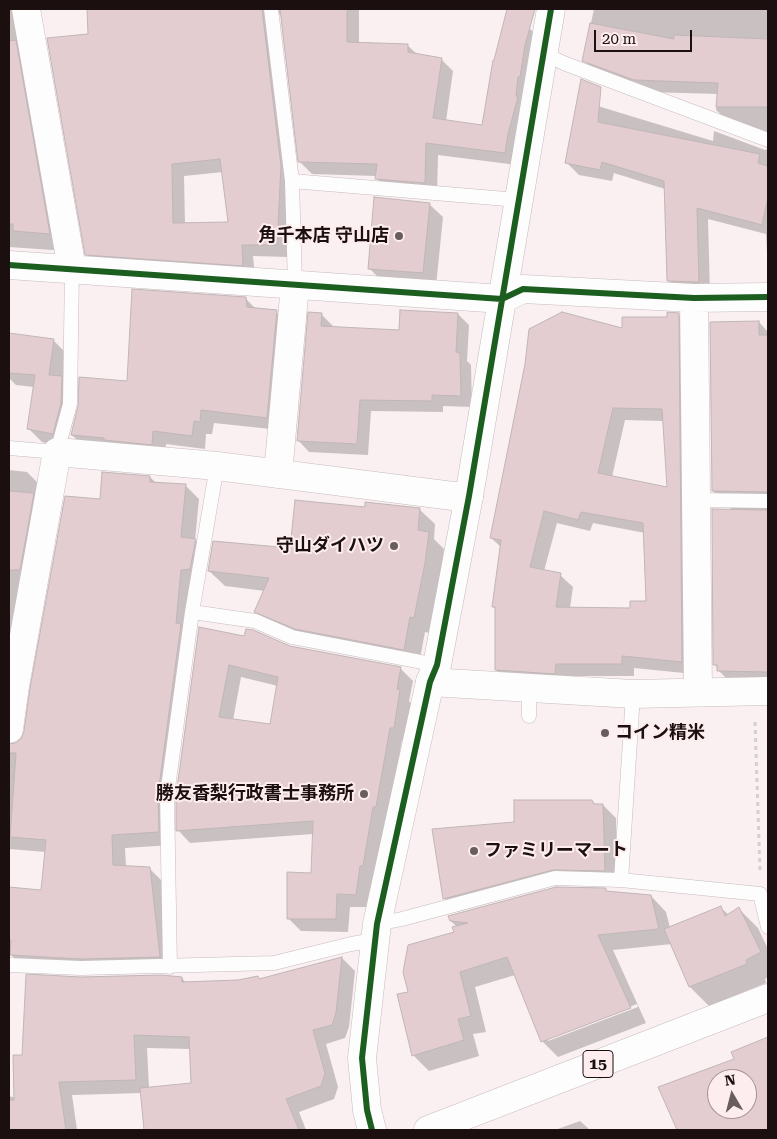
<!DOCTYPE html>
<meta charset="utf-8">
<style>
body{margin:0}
#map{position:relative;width:777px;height:1139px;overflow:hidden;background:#faf0f2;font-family:"Roboto Serif",serif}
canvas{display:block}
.frame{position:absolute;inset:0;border:10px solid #1b0f10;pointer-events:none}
.north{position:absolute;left:707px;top:1069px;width:50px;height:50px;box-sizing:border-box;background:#fdedee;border:1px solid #a39495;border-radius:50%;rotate:352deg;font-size:14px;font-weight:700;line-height:20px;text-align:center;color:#1b0f10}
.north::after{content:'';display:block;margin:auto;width:18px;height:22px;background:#695e5f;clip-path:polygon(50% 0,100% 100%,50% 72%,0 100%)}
.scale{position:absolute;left:594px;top:30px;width:98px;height:22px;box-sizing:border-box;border:2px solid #1b0f10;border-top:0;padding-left:6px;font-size:15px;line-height:18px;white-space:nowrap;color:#1b0f10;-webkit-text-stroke:4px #fdedee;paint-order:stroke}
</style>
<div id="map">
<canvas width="777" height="1139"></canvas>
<div class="frame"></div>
<div class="north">N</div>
<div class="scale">20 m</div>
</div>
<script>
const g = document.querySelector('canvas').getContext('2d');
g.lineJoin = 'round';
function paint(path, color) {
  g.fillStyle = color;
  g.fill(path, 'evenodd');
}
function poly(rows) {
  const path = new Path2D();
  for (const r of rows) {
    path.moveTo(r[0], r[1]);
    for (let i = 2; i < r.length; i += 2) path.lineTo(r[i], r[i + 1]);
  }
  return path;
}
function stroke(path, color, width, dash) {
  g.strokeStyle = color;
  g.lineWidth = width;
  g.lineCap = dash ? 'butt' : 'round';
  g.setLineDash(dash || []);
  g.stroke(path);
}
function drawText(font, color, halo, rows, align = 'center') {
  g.font = font + ' "Roboto Serif","Noto Sans JP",serif';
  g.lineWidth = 4;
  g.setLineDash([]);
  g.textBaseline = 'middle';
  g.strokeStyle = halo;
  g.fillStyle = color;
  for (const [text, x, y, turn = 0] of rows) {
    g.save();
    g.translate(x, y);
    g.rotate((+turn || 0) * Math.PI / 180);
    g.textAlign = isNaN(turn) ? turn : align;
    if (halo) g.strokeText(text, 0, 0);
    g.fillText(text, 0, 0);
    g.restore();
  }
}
paint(poly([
 [9,9,21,9,67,251,9,247],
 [88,9,359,9,359,44,407,45,418,55,441,59,453,71,446,121,483,127,529,28,542,40,517,165,438,155,437,195,389,191,377,179,377,176,312,174,300,162,282,13,275,17,293,179,289,257,253,256,255,277,99,266,86,254,90,35],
 [223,172,230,223,185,224,184,176],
 [594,9,768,9,768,137,729,122,716,110,718,94,647,92,596,72,583,60],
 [578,100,713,141,714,131,765,150,768,149,768,271,766,234,708,219,710,294,680,292,668,280,665,189,614,173,612,181,579,175,567,163],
 [429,204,443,217,436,286,383,282,369,268],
 [245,298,257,310,276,312,290,325,280,430,214,423,212,434,206,434,205,449,166,444,165,457,85,448,72,435,128,383],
 [321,314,333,326,333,328,400,331,458,314,469,325,467,361,471,365,472,407,443,406,443,412,371,411,368,455,309,452,298,440],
 [678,314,691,327,694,674,634,668,634,676,568,676,567,686,509,682,496,670,496,610,493,606,501,547,491,538,623,330],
 [625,420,664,421,668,488,612,477],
 [557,523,590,531,593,523,645,533,647,602,632,610,570,608,573,587,560,575,544,571],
 [759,322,768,332,768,689,737,689,718,670,715,664,732,510,713,491],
 [9,335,53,340,67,354,75,391,74,417,66,447,42,442,28,428,34,387,16,385,9,378],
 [9,470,27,472,40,485,9,725],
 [150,477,157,484,185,485,199,499,195,540,209,553,195,584,171,808,172,845,125,848,126,867,149,868,163,882,172,970,25,968,11,955,11,953,9,953,9,889,42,891,46,852,9,849,9,745,15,745,22,740,102,500],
 [366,508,419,509,435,524,434,539,444,549,440,579,430,633,425,632,419,664,271,627,255,612,265,591,225,586,209,571,291,549],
 [200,629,400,668,413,681,409,701,412,704,406,740,402,740,389,819,385,820,376,878,373,878,368,907,350,907,348,932,301,931,288,918,313,874,313,834,190,843,178,830],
 [241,677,278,686,271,725,233,720],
 [592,801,596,805,603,805,616,818,618,883,567,882,457,912,444,898],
 [605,890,608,892,651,896,666,912,670,928,721,908,729,915,739,909,758,928,768,949,768,977,765,979,766,983,709,1006,690,987,672,944,613,950,646,1023,558,1057,542,1041,515,975,475,987,486,1032,473,1034,479,1056,429,1071,414,1056,399,995,410,993,455,932,457,927,451,921],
 [637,1004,638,1007,548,1041,548,1038],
 [342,958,355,971,349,1027,345,1038,326,1044,338,1087,334,1099,299,1112,306,1130,145,1130,142,1093,72,1095,77,1130,9,1130,9,1096,16,1098,23,1056,81,978,182,978,186,983,238,981,258,977,260,980],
 [147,1048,191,1049,193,1084,149,1088],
 [768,1039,768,1130,678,1130,659,1088,736,1060,733,1053],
 [717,1079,747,1079,747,1109,717,1109],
 [580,1121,590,1130,555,1130]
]), '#0003');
const building = poly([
 [87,9,262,9,281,166,277,245,242,245,243,266,85,255,47,38,88,34,87,9],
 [220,159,228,222,173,223,172,164,220,159],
 [280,9,347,9,347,42,408,44,408,52,442,58,433,118,482,125,493,60,494,60,507,9,535,9,525,45,520,77,518,77,516,96,518,97,508,134,505,153,426,143,425,183,375,179,377,164,298,162,280,9],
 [590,23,674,39,674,35,768,39,768,107,716,107,718,83,634,80,582,61,590,23],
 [16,40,50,234,13,231,13,224,9,224,9,41,16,40],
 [581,79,601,87,598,122,760,154,758,163,768,166,768,197,762,225,697,208,699,282,667,281,664,181,602,162,600,170,565,163,581,79],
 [374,197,430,203,423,273,368,269,374,197],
 [132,289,246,297,247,307,277,310,267,418,201,410,200,422,194,421,192,436,153,431,152,445,104,440,104,438,71,435,78,406,79,377,127,381,132,289],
 [400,310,458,313,456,352,460,353,461,396,432,395,432,401,360,400,357,444,297,441,308,312,322,313,321,326,399,330,400,310],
 [562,312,622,328,622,317,667,317,667,312,679,313,682,662,622,656,622,664,556,664,555,674,495,670,495,607,492,607,501,540,490,538,525,364,529,329,562,312],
 [613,408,662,409,667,487,598,473,613,408],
 [544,511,578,520,581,512,643,523,646,601,630,601,630,608,556,607,561,573,530,567,544,511],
 [759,321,759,335,768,335,768,492,712,491,710,322,759,321],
 [9,333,54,339,49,375,62,376,61,403,53,434,27,429,35,375,9,373,9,333],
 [102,472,150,476,150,482,186,484,181,537,196,539,190,569,181,570,176,623,181,624,158,794,159,832,112,835,113,865,150,867,160,957,81,959,10,955,11,940,9,940,9,887,41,890,46,840,10,837,16,753,9,753,9,744,15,743,21,739,24,731,30,688,65,496,100,499,102,472],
 [9,491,34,493,20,570,9,570,9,491],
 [295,500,365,507,365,502,420,508,418,530,429,532,425,563,414,618,410,617,404,650,295,629,254,612,269,578,208,571,213,541,290,548,295,500],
 [712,509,768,510,768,672,717,671,717,665,713,665,712,509],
 [199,627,244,636,246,629,253,630,290,646,401,667,397,689,400,690,394,728,390,728,376,807,373,807,363,866,360,866,356,895,337,894,336,919,287,919,287,872,311,873,313,821,176,831,176,796,199,627],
 [229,665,278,677,270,724,219,717,229,665],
 [514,800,592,800,594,804,603,804,605,871,553,870,443,899,432,829,514,822,514,800],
 [556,887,606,888,606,891,651,895,659,929,598,935,631,1008,541,1042,507,957,460,972,471,1016,458,1019,464,1040,412,1056,397,994,408,992,403,972,408,945,454,932,452,927,468,923,450,921,448,916,556,887],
 [721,906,725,916,739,907,761,952,746,960,747,964,689,987,664,929,721,906],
 [342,957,336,1013,332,1025,313,1030,325,1073,321,1086,286,1099,299,1130,144,1130,140,1088,191,1083,189,1037,134,1035,136,1080,59,1082,66,1130,9,1130,9,1100,14,1100,13,1055,22,1055,26,974,81,977,161,975,182,977,182,982,238,980,258,976,259,979,342,957],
 [768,1037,768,1130,677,1130,658,1087,734,1059,731,1052,768,1037],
 [717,1079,747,1079,747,1109,717,1109,717,1079]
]);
paint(building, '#e3cdd0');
stroke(building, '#c0b5b7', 1);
const lane = poly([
 [271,9,292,181,295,285],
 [542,53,566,64,768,140],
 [292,181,518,200],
 [9,448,57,452,70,404,72,269],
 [696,500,768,501],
 [192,612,255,621,292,637,437,665],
 [529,716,529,688],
 [621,880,633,694],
 [377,924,402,919,555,878,621,880,760,894,768,927],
 [9,965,81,968,274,963,351,944,375,940],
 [170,967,167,795,192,612,217,466]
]);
const street = poly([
 [26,9,72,269],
 [9,265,502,299,523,289,694,298,768,297],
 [694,298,698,692],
 [278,474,295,285],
 [430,682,633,694,768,691],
 [9,729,15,686,57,452,217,466,453,496,469,496]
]);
const secondary = poly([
 [372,1130,367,1110,362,1058,377,924,430,682,437,665,469,496,551,9]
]);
const primary = poly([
 [428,1130,768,998]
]);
stroke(lane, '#c6bbbc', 15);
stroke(street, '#c6bbbc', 29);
stroke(secondary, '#c6bbbc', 29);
stroke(primary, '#c6bbbc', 29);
stroke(poly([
 [755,722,760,871]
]), '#d2d0d0', 3, [4, 4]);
stroke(lane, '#fefdfd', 14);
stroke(street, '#fefdfd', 28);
stroke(secondary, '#fefdfd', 28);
stroke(primary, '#fefdfd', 28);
stroke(poly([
 [9,265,502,299,523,289,694,298,768,297],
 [372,1130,367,1110,362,1058,377,924,430,682,437,665,469,496,551,9]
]), '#1b5e20', 6);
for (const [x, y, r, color] of [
 [399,236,5,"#695e5f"],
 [394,546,5,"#695e5f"],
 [605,733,5,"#695e5f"],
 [364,794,5,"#695e5f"],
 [474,851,5,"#695e5f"]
]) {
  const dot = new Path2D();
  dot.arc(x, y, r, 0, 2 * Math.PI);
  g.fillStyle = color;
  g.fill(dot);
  stroke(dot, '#fdedee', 2);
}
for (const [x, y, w] of [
 [598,1064,30]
]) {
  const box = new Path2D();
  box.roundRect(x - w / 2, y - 13.5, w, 27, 4);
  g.fillStyle = '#fdedee';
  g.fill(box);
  stroke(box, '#1b0f10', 1);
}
drawText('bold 16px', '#1b0f10', null, [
 ["15",598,1064]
]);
drawText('bold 18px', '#1b0f10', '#fdedee', [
 ["角千本店 守山店",389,236],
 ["守山ダイハツ",384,546],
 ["コイン精米",615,733,"left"],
 ["勝友香梨行政書士事務所",354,794],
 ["ファミリーマート",484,851,"left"]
], 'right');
</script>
